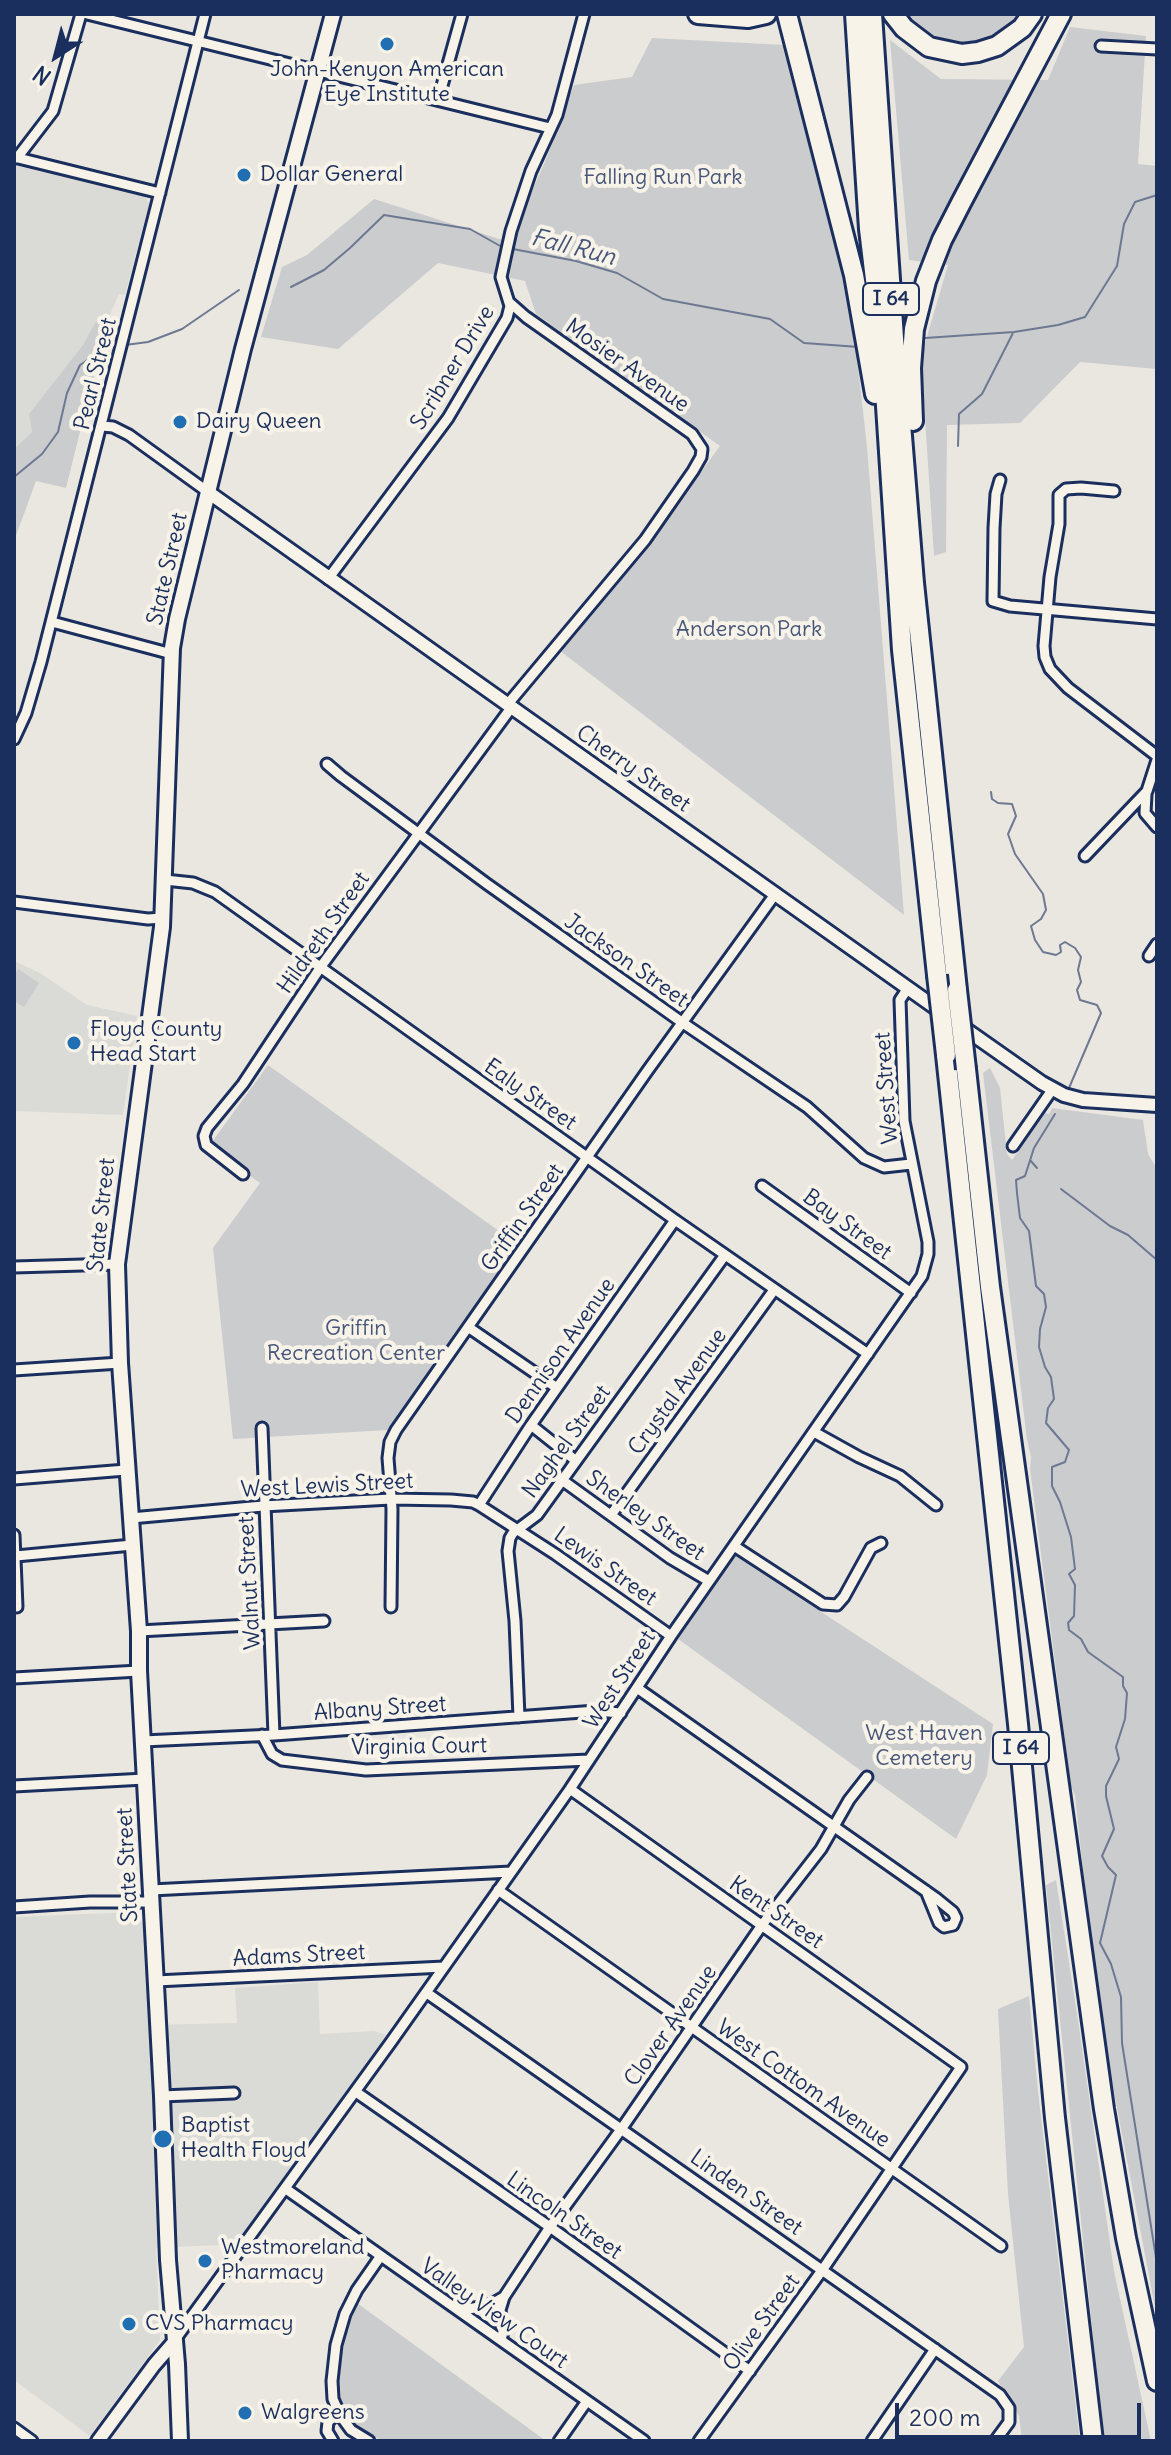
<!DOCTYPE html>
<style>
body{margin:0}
#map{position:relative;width:1171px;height:2455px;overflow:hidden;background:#eae7e0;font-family:Delius,sans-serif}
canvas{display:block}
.frame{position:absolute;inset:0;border:16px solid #1b2f5e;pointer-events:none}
.north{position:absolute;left:16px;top:16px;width:80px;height:80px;-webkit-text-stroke:6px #f7f3e8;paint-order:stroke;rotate:216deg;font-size:22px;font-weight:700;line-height:32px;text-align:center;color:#1b2f5e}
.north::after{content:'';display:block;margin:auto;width:28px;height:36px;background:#1b2f5e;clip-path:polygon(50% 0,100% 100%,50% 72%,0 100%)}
.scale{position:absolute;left:895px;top:2403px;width:246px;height:36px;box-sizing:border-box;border:4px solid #1b2f5e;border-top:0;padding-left:10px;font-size:24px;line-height:28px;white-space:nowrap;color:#1b2f5e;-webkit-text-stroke:6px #f7f3e8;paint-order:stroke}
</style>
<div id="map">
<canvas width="1171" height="2455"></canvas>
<div class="frame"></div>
<div class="north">N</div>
<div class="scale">200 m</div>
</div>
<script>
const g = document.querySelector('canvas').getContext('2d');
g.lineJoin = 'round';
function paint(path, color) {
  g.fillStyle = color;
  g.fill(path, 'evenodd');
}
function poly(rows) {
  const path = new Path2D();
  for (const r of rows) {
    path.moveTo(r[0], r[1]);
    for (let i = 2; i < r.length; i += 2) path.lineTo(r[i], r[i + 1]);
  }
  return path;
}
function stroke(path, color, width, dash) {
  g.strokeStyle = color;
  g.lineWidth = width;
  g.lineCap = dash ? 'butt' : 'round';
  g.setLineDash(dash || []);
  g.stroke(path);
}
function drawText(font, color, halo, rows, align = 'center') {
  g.font = font + ' Delius,sans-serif';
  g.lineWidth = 8;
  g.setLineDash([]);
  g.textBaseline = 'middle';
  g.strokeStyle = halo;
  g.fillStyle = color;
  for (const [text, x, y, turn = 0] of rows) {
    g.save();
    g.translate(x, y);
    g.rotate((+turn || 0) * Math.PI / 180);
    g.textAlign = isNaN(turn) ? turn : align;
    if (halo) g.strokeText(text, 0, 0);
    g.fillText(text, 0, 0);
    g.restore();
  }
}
paint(poly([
 [14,165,145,197,149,204,125,295,119,294,108,319,95,323,84,345,29,414,32,432,14,449],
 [14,961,40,973,87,1005,137,1016,123,1115,14,1111],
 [134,1912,144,1925,150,2025,237,2023,235,1988,318,1982,320,2034,374,2031,386,2035,240,2244,156,2248,160,2340,90,2436,14,2380,14,1917]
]), '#dadad6');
paint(poly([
 [899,14,1026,14,1004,36,972,48,940,46],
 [1070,27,1146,36,1138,164,1157,166,1157,369,1080,362,1020,423,947,425,946,552,934,556,921,357,948,265,909,260,890,40,941,79,1048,80],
 [652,38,784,45,849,286,867,447,904,915,559,650,636,561,720,446,536,314,525,281,438,263,338,349,261,337,282,267,307,255,374,199,515,244,519,221,547,157,574,85,632,77],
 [102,319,108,319,66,488,36,481,14,541,14,449,32,432,29,414,83,345,95,323],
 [18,969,39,983,24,1007,14,1001,14,974],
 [268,1065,517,1244,388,1430,233,1439,213,1248,260,1183,209,1146],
 [990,1068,1000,1088,1007,1154,1012,1160,1045,1113,1049,1114,1052,1108,1143,1120,1148,1154,1157,1169,1157,2318,1110,2071,1086,1899,1075,1795,1071,1786,1030,1469,1031,1457,1027,1440,983,1073],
 [734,1555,993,1724,987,1775,956,1839,678,1639],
 [1056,1880,1078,2020,1114,2271,1151,2441,1104,2441,1046,1885],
 [1029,1996,1038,2092,1080,2441,1022,2441,1019,2416,998,2381,1024,2347,1008,2194,998,2009],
 [357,2303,546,2441,383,2441,360,2430,346,2415,339,2402,336,2388,344,2333]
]), '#cbcccd');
stroke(poly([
 [513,249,576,261,617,273,663,299,770,319,804,343,859,347],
 [291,287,324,270,350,248,384,215,470,229,502,247],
 [925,338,1014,332,1058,325,1085,317,1117,266,1124,224,1135,202,1157,195],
 [125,345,148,342,182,329,239,290],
 [958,446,959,414,982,394,1013,333],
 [14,477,42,454,58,432,67,393,80,365,106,348,119,346],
 [991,792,992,799,998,803,1012,804,1016,816,1008,834,1015,854,1043,894,1046,910,1041,919,1031,926,1035,940,1043,952,1056,955,1061,952,1060,945,1065,942,1075,948,1081,957,1078,970,1081,982,1077,990,1080,1000,1097,1005,1101,1013,1069,1088],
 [1055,1114,1034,1148,1025,1176,1016,1180,1017,1193,1020,1218,1029,1231,1036,1286,1044,1294,1046,1307,1040,1329,1039,1347,1045,1367,1051,1377,1054,1399,1048,1408,1046,1423,1069,1450,1065,1462,1052,1467,1052,1486,1060,1502,1071,1537,1075,1569,1069,1574,1075,1585,1074,1616,1068,1623,1069,1630,1081,1639,1088,1652,1123,1677,1123,1686,1127,1693,1125,1719,1116,1747,1119,1759,1106,1786,1106,1796,1114,1829,1102,1856,1108,1867,1116,1875,1100,1943,1111,1964,1121,1997,1122,2043,1157,2264],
 [1030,1160,1037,1168],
 [1061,1189,1110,1226,1128,1235,1157,1260]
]), '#6d7892', 2);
const minor = poly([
 [87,14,550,128],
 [1101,46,1157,49],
 [438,100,462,14],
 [14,157,160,193],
 [17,158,53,111,81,14],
 [102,426,113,427,129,435,208,492],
 [1000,480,996,494,994,528,993,601,1010,606,1157,619],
 [1114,491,1081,488,1066,489,1059,495,1059,524,1050,577,1044,646,1045,657,1050,669,1068,688,1157,756],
 [328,579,448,418,507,318,510,306,501,277,511,231,531,171,557,115,584,14],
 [52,622,172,654],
 [507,705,645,540,693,471,701,457,702,449,692,434,526,317,509,302],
 [14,739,26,713,41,662,205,14],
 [327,764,341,776,487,884,683,1023,807,1107,864,1158,884,1167,911,1164],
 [1146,794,1145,813,1157,827],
 [1085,856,1147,791,1157,760],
 [165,880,193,883,215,892,675,1220,868,1354],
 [14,902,148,919,162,918],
 [1149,956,1157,944],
 [1013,1146,1052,1090],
 [243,1174,206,1145,204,1136,207,1128,243,1084,322,965,511,708],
 [762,1186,911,1293],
 [14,1267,117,1264],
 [468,1327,557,1388],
 [14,1370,120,1363],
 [531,1425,575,1460],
 [262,1428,274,1735],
 [814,1432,859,1457,900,1476,936,1505],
 [14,1479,126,1470],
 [562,1480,670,1558,709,1581],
 [479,1505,531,1425,675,1220],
 [611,1515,774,1290],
 [131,1518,263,1506,391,1499,451,1500,473,1502,479,1505,555,1554,671,1636],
 [14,1535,17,1607],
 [734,1546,823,1604,837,1605,844,1597,871,1548,881,1543],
 [16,1556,132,1545],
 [391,1607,392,1509,388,1458,390,1442,396,1430,648,1070,776,893],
 [139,1631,324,1621],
 [14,1678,139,1671],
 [637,1688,937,1899,953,1912,956,1918,953,1925,944,1927,939,1923,926,1891],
 [519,1717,515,1621,508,1551,510,1538,513,1533,537,1515,725,1255],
 [262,1735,272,1754,282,1760,366,1770,589,1760],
 [143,1741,274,1735,596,1711,621,1713],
 [14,1786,145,1779],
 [570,1789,961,2067,823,2269,699,2441],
 [151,1890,511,1872],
 [498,1890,1001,2246],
 [14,1907,90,1902,152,1902],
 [156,1981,444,1967],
 [427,1993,1000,2395,1009,2408,1009,2422,995,2441],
 [356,2092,550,2227,750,2371],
 [162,2096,234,2093],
 [286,2189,644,2441],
 [460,2311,492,2304,504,2297],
 [501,2340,503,2332,500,2310,504,2297,550,2227,622,2128,762,1925,821,1849,849,1800,867,1777],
 [174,2341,391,2042,570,1789,671,1636,922,1276,928,1254,928,1242,904,1121,900,1000,908,988],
 [14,2428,32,2441],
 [333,2441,327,2431,328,2422,338,2412],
 [369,2441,351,2430,340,2415,333,2399,332,2381,336,2345,345,2314,357,2290,380,2257],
 [559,2441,587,2401],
 [872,2441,935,2349]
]);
const tertiary = poly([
 [208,492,943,1013],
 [958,1024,1042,1083,1064,1095,1083,1100,1157,1105],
 [98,2441,154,2365,174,2342]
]);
const secondary = poly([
 [180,2441,177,2364,168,2260,162,2096,139,1671,139,1631,120,1363,117,1264,162,927,172,648,177,619,243,349,333,14]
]);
const motorway = poly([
 [698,14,748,18,766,14],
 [787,14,854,275,875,394],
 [855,14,869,229,881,330,902,650,937,975],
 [872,14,894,338,914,583,957,990],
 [893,14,904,28,929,47,962,54,978,52,997,46,1022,28,1032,14],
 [913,421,911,368,914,329,926,281,942,240,962,201,1061,14],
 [946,1055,1018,1724,1055,2118,1093,2441],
 [966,1069,990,1287,1104,2109,1126,2238,1157,2381]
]);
stroke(minor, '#1b2f5e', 15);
stroke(tertiary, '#1b2f5e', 18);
stroke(secondary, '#1b2f5e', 20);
stroke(motorway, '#1b2f5e', 24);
stroke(minor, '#f7f3e8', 9);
stroke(tertiary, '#f7f3e8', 12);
stroke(secondary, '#f7f3e8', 14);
stroke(motorway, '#f7f3e8', 18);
const motorwayBridge = poly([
 [937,975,946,1055],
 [957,990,966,1069]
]);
stroke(motorwayBridge, '#1b2f5e', 24, []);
stroke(motorwayBridge, '#f7f3e8', 18);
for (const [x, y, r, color] of [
 [387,44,8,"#1f6fb2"],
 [244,175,8,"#1f6fb2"],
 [180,422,8,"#1f6fb2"],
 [74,1043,8,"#1f6fb2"],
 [163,2139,10,"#1f6fb2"],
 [205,2261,8,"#1f6fb2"],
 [129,2324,8,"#1f6fb2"],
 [245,2413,8,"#1f6fb2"]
]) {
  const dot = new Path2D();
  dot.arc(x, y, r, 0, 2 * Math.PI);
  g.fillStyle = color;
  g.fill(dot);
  stroke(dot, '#f7f3e8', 3);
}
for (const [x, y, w] of [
 [891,299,56],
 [1021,1748,56]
]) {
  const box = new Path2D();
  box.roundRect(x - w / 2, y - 16, w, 32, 6);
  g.fillStyle = '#f7f3e8';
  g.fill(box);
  stroke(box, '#1b2f5e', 2);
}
drawText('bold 20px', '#1b2f5e', null, [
 ["I 64",891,299],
 ["I 64",1021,1748]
]);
drawText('22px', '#1b2f5e', '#f7f3e8', [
 ["John-Kenyon American",387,70,"center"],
 ["Eye Institute",387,95,"center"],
 ["Dollar General",260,175],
 ["Dairy Queen",196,422],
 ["Floyd County",90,1030],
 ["Head Start",90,1055],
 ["Baptist",181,2126],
 ["Health Floyd",181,2151],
 ["Westmoreland",221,2248],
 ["Pharmacy",221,2273],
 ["CVS Pharmacy",145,2324],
 ["Walgreens",261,2413]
], 'left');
drawText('22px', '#47567a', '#f7f3e8', [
 ["Falling Run Park",663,178],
 ["Anderson Park",749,630],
 ["Griffin",356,1329],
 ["Recreation Center",356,1354],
 ["West Haven",924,1734],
 ["Cemetery",924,1759]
]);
drawText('22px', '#1b2f5e', '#f7f3e8', [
 ["Mosier Avenue",627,366,35],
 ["Scribner Drive",453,368,-59],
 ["Pearl Street",96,374,-76],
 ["State Street",168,569,-77],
 ["Cherry Street",633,769,35],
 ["Hildreth Street",324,933,-55],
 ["Jackson Street",626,961,35],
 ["West Street",887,1088,-94],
 ["Ealy Street",530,1095,35],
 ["State Street",102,1215,-84],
 ["Griffin Street",523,1218,-55],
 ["Bay Street",847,1225,36],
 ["Dennison Avenue",561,1351,-55],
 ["Crystal Avenue",678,1392,-54],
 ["Naghel Street",567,1442,-54],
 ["West Lewis Street",327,1486,-3],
 ["Sherley Street",645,1516,35],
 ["Lewis Street",605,1567,35],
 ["Walnut Street",250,1583,-93],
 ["West Street",620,1680,-57],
 ["Albany Street",380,1709,-4],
 ["Virginia Court",419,1747,-1],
 ["State Street",128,1865,-93],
 ["Kent Street",776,1913,35],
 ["Adams Street",299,1956,-3],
 ["Clover Avenue",671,2026,-55],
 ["West Cottom Avenue",803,2084,35],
 ["Linden Street",746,2193,35],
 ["Lincoln Street",564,2216,35],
 ["Valley View Court",494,2314,35],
 ["Olive Street",762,2323,-54]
]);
drawText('italic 24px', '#445378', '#f7f3e8', [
 ["Fall Run",573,248,14]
]);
</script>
